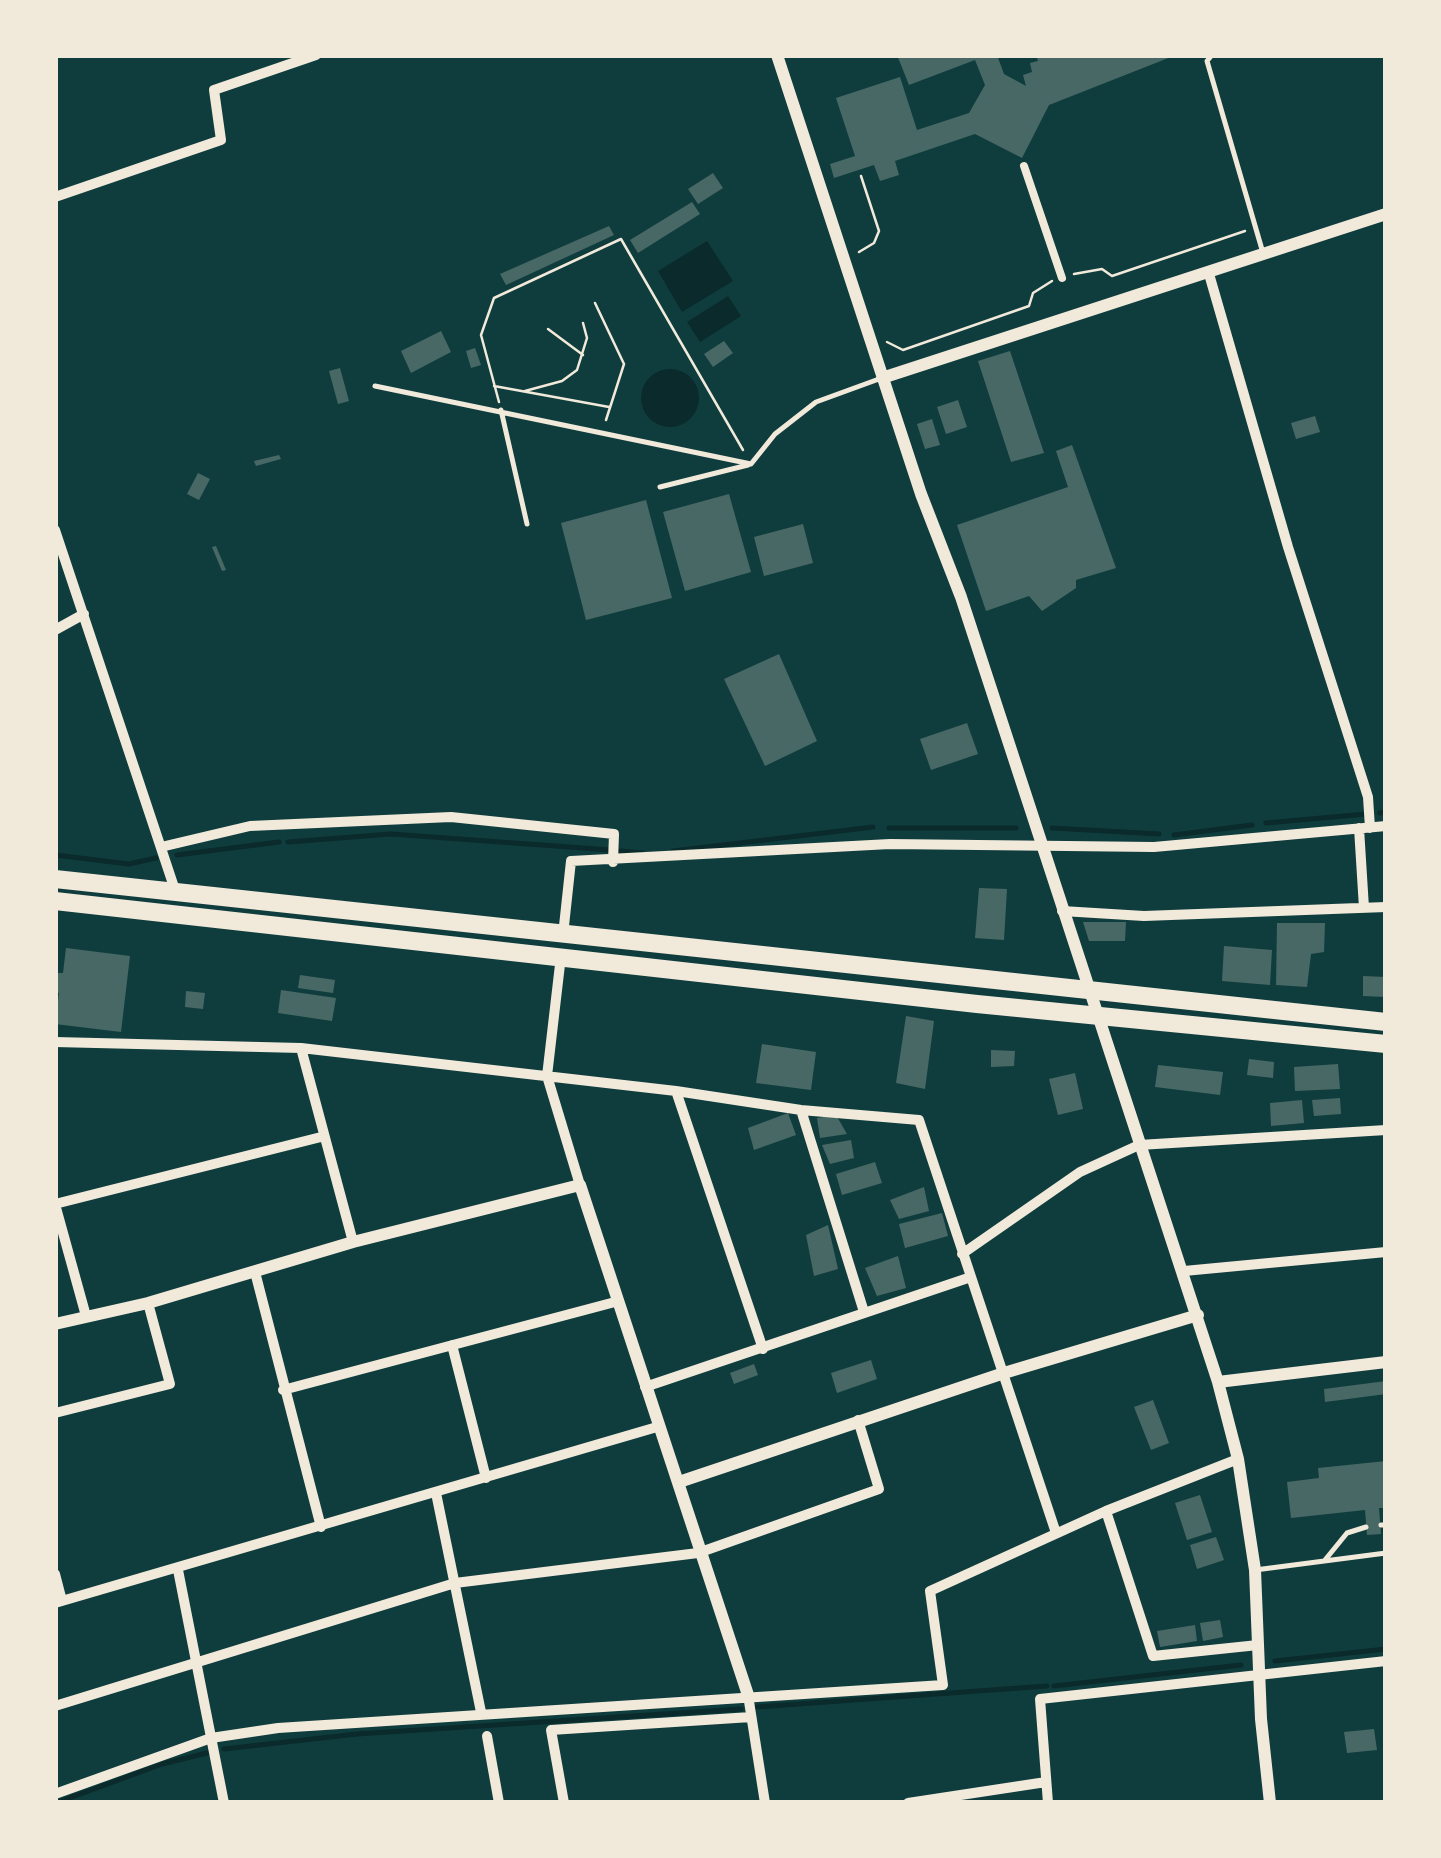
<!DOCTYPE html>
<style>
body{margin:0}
#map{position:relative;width:1441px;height:1858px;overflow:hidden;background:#0f3d3e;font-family:"Sofia Sans Condensed",sans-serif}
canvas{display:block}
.frame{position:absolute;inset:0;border:58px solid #f1e9da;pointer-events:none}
</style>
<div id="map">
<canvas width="1441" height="1858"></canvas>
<div class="frame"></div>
</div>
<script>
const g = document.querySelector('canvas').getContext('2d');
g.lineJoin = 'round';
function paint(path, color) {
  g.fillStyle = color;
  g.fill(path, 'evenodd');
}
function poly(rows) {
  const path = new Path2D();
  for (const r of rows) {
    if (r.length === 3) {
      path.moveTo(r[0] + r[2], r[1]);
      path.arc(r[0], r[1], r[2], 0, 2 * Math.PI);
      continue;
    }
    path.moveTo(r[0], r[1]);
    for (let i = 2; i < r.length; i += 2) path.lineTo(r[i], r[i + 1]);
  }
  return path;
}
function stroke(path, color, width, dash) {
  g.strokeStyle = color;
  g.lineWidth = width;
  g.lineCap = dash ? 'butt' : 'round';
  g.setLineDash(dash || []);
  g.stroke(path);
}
paint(poly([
 [707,241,733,281,682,312,658,271],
 [728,296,741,316,700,342,687,322],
 [670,398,29]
]), '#0a2a2b');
stroke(poly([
 [1380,813,1386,812],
 [1266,823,1366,814],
 [889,828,1016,828],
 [1052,828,1159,834],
 [1174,835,1252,825],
 [288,842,391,834,610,850],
 [620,851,642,853],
 [673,851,873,827],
 [55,855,129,864,156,858],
 [177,855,279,842],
 [1275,1661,1386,1649],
 [1054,1686,1241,1665],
 [757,1707,1047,1686],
 [224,1749,357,1734,741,1709],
 [56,1803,162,1764,211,1752]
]), '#0a2a2b', 5);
paint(poly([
 [897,55,997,55,1004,74,1026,86,1023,75,1032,72,1030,63,1038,61,1036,55,1176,55,1049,105,1022,158,975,134,895,161,899,175,880,181,874,165,834,178,830,164,855,156,836,98,900,77,917,130,969,113,985,85,975,60,909,85],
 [713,173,723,188,698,204,688,189],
 [692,202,700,214,638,253,630,240],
 [609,226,614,235,506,285,500,274],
 [441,331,451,352,411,373,401,351],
 [724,341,733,353,713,367,704,354],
 [475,348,481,365,471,368,466,351],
 [1010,351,1044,453,1011,462,978,361],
 [340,368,349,401,338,404,329,371],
 [958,400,967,427,946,434,937,407],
 [1315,416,1320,432,1296,439,1291,423],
 [932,419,940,445,925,449,917,424],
 [1072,445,1116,568,1076,580,1076,588,1042,611,1029,596,986,611,957,525,1068,487,1056,451],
 [279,455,281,459,256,466,254,461],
 [198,473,210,479,199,500,187,494],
 [729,494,751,572,685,591,663,512],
 [646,500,672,598,586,620,561,523],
 [803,524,813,563,764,576,754,537],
 [216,546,226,570,222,571,212,547],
 [779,654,817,741,765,766,724,679],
 [967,723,978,754,931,770,920,739],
 [979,888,1007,889,1004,940,975,938],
 [1083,922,1126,922,1125,941,1089,941],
 [1277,923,1325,923,1324,952,1311,954,1307,987,1276,985],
 [1224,946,1272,950,1270,985,1222,981],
 [66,948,130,956,121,1032,55,1024,59,993,55,992,55,973,63,973],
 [300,975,335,980,333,993,298,988],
 [1363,976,1386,977,1386,997,1363,996],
 [281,990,336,998,332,1021,278,1013],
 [186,991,205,993,203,1009,185,1007],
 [906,1016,934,1021,925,1089,896,1083],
 [762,1044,816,1052,811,1090,756,1083],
 [991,1050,1015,1051,1014,1066,991,1067],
 [1249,1059,1274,1062,1273,1078,1247,1075],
 [1338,1064,1340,1089,1295,1091,1294,1067],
 [1158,1065,1223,1072,1220,1095,1155,1087],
 [1075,1073,1083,1109,1058,1115,1049,1079],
 [1340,1098,1341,1114,1314,1116,1312,1100],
 [1302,1100,1304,1123,1271,1126,1270,1103],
 [788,1113,796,1135,754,1150,748,1128],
 [836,1115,847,1134,820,1138,817,1118],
 [851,1140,854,1158,830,1164,822,1145],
 [875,1162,882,1183,842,1195,836,1174],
 [924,1187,929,1211,899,1219,890,1200],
 [942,1213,948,1236,905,1248,899,1224],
 [828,1225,838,1269,814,1276,806,1235],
 [898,1256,906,1288,877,1296,865,1268],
 [871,1360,877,1379,837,1393,831,1373],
 [754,1364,758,1375,734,1384,730,1373],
 [1386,1381,1386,1394,1325,1402,1324,1389],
 [1153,1400,1169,1443,1151,1450,1134,1407],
 [1386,1461,1386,1508,1379,1508,1381,1534,1367,1535,1365,1510,1291,1518,1287,1482,1319,1478,1318,1468],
 [1200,1495,1212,1532,1187,1540,1175,1503],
 [1216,1537,1224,1560,1197,1569,1190,1545],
 [1220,1620,1223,1637,1203,1641,1200,1623],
 [1195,1625,1197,1641,1160,1647,1157,1631],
 [1374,1729,1377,1750,1347,1753,1344,1732]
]), '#486865');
stroke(poly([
 [859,252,874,243,879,231,861,176],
 [1074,274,1102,269,1112,276,1245,231],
 [595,303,624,364,606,420],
 [548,329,583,355],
 [887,342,903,350,1029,306,1033,293,1052,281],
 [494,386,609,407],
 [525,391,562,381,577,370,587,338,583,323],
 [499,402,481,335,494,298,621,239,743,450]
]), '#f1e9da', 2.5);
stroke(poly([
 [1212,55,1207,61,1263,253],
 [375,386,751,464,775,434,816,402,879,379],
 [501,410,527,524],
 [660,487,748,465],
 [1381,1525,1386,1525],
 [1325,1560,1347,1533,1366,1527],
 [1255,1570,1386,1553]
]), '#f1e9da', 5);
stroke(poly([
 [1024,166,1062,278]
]), '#f1e9da', 8);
stroke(poly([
 [55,197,221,140,214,90,316,55],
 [1209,274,1288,547,1368,797,1370,828],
 [55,530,176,893],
 [55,630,84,614],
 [1359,828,1364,908],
 [161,847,250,826,451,817,614,834,613,862],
 [1062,911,1144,916,1386,907],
 [563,935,571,861,890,844,1154,847,1386,826],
 [561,956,547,1076,580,1185],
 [55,1042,301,1048,676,1091,801,1110,919,1120,1056,1533],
 [301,1048,353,1242],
 [676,1091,763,1349],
 [801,1110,864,1312],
 [55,1204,321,1137],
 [55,1204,86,1316],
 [962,1254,1080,1172,1139,1145,1386,1130],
 [1184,1271,1386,1252],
 [255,1272,321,1527],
 [452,1345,486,1478],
 [645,1387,971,1277],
 [283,1390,615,1302],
 [55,1413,170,1384,148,1303],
 [436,1493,481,1712],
 [1106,1511,1153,1656,1258,1645],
 [178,1570,224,1803],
 [55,1574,62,1601],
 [55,1603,657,1427],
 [748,1695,765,1803],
 [55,1706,455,1583,698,1553,879,1489,858,1420],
 [487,1736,499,1803],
 [55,1794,211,1738,278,1728,943,1685,930,1591,1106,1511,1238,1459],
 [564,1803,551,1730,751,1717],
 [908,1803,1046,1782],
 [1048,1803,1040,1699,1386,1661]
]), '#f1e9da', 10);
stroke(poly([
 [777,55,921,494,961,597,1218,1382,1238,1459,1255,1570,1261,1719,1270,1803],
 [882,378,1386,214],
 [55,1324,148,1303,353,1242,580,1185,748,1695],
 [1218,1382,1386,1362],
 [679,1482,1004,1373,1198,1315]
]), '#f1e9da', 12);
stroke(poly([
 [55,879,1386,1022],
 [55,901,977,1004,1386,1044]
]), '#f1e9da', 18);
</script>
